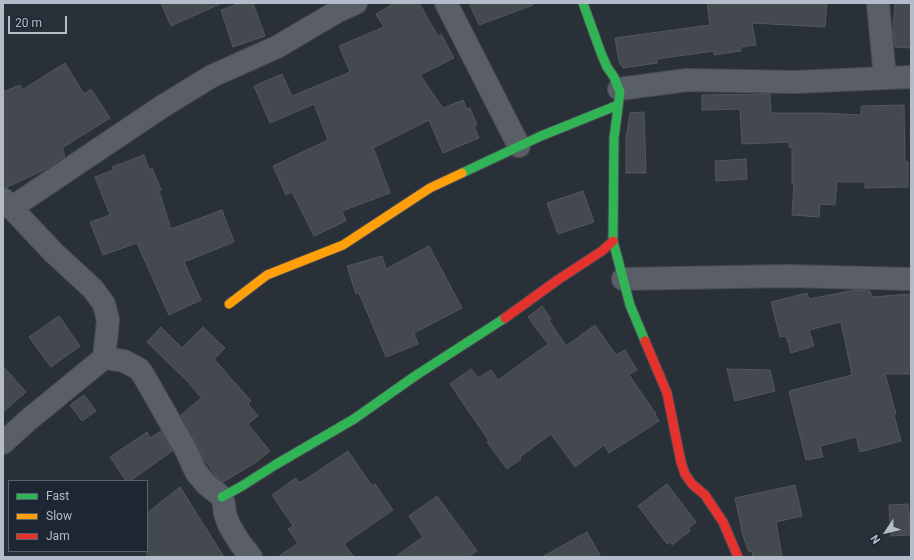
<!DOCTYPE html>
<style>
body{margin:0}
#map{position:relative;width:914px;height:560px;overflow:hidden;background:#2a3038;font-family:Roboto,sans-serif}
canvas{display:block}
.frame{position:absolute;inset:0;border:4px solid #b4bcc9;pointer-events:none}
.legend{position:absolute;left:8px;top:480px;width:140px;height:72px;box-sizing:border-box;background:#1d2633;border:1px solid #59626f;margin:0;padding:5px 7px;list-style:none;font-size:12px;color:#b4bcc9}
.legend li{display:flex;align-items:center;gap:8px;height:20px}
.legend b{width:20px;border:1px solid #59626f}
.north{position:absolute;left:866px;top:512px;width:40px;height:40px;-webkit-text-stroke:3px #1d2633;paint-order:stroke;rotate:235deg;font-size:11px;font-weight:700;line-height:16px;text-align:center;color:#b4bcc9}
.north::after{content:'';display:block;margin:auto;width:14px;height:18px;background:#b4bcc9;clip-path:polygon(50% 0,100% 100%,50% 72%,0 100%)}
.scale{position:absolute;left:8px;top:16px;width:59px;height:18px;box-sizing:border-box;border:2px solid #b4bcc9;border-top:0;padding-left:5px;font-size:12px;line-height:14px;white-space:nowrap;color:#b4bcc9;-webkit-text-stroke:3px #1d2633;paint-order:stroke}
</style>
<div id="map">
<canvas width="914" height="560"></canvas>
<div class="frame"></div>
<ul class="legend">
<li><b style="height:5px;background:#30b455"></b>Fast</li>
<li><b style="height:5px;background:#ff9f0a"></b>Slow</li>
<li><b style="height:5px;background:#e5322d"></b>Jam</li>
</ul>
<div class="north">N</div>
<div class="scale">20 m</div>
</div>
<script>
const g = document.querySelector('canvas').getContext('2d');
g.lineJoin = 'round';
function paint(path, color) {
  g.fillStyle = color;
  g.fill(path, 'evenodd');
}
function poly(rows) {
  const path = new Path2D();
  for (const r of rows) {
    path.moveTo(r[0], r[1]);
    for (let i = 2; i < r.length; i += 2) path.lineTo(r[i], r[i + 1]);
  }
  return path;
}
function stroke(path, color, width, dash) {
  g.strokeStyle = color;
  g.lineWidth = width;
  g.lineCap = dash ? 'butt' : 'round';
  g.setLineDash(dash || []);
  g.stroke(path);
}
const building = poly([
 [161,3,222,3,171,26,161,3],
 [241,3,253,3,265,36,233,47,221,10,241,3],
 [395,3,419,3,438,36,441,34,454,58,420,75,443,108,463,100,467,109,470,108,477,125,474,126,479,138,443,153,429,120,373,148,376,154,376,155,390,193,342,211,346,221,314,236,292,192,286,195,273,166,328,140,314,104,270,123,254,86,282,74,292,96,350,72,339,46,384,27,376,14,395,3],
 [469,3,532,3,533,5,479,25,469,3],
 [707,3,827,3,825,27,752,23,756,45,740,47,741,51,714,55,714,51,657,59,657,63,623,68,619,62,615,38,710,25,707,3],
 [895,3,911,3,911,48,895,47,893,29,895,3],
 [65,63,84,94,91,89,110,118,62,148,65,156,46,169,7,187,3,187,3,92,20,85,22,90,65,63],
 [770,94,771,113,822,113,861,115,861,106,904,105,905,162,908,162,908,187,865,188,865,182,837,182,835,205,820,204,819,217,792,215,794,183,792,183,792,147,789,147,789,142,742,144,740,109,702,110,702,95,770,94],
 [644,112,646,173,626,173,626,139,630,113,644,112],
 [144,155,149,169,152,168,161,190,159,191,171,229,222,210,234,242,184,262,201,300,169,315,137,243,103,255,90,222,110,215,95,177,113,170,112,167,144,155],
 [746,159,747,179,716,181,715,161,746,159],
 [583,191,594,222,558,234,547,203,583,191],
 [429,246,462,308,414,333,418,344,386,357,359,293,356,294,347,266,382,256,386,269,429,246],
 [855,290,870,291,872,297,911,294,911,374,885,374,896,414,894,415,901,441,860,452,856,437,820,446,823,457,806,460,789,391,852,375,841,322,809,330,814,346,791,353,786,336,780,337,771,302,807,293,809,299,855,290],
 [542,306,551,319,549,320,566,346,595,325,616,355,625,350,637,370,629,375,656,414,655,414,659,421,609,453,604,445,575,467,551,434,520,457,521,459,507,469,487,442,489,441,450,384,471,369,478,378,491,370,498,380,548,344,528,317,542,306],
 [59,316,80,346,51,367,29,337,59,316],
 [161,327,182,348,203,327,225,348,214,359,251,401,248,404,258,416,248,424,270,451,255,463,223,482,216,476,204,459,197,444,181,415,201,398,189,383,147,342,161,327],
 [3,366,26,392,3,412,3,366],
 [727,369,770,370,775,391,735,401,727,369],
 [84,395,96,411,82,421,70,405,84,395],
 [161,431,172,451,130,481,126,481,110,457,147,432,150,438,161,431],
 [348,451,372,486,375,484,393,510,344,544,354,557,278,557,298,543,288,529,293,526,272,495,296,478,300,483,348,451],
 [667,484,696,522,689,528,690,531,672,545,670,542,667,544,638,506,667,484],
 [795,485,802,516,776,522,782,557,753,557,752,551,749,552,743,536,735,498,795,485],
 [180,487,224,557,147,557,147,513,180,487],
 [437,496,477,551,468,557,395,557,423,537,409,516,437,496],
 [908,504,911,535,891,536,889,505,908,504],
 [587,532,601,557,542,557,587,532]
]);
paint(building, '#444950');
stroke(building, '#52575f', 1);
const street = poly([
 [446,3,519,146],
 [878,3,885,78],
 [619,89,687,80,794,82,911,77],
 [3,199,54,253,93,289,104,304,108,320,104,358,27,421,3,443],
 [11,208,163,106,212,76,277,47,338,11,356,3],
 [623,279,787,276,911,279],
 [104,358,124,361,139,369,144,376,186,450,196,472,206,484,222,497,224,504,225,514,229,525,240,543,251,557]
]);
const fast = poly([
 [583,3,601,53,607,67,614,77,620,92,614,138,613,241,630,305,645,341],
 [462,173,541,136,618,105],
 [222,497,242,486,275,465,354,419,415,376,505,318]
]);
const slow = poly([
 [229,304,267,275,343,245,430,188,462,173]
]);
const jam = poly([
 [505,318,559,279,602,251,613,241],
 [645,341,667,393,681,462,685,474,692,484,705,495,723,522,738,557]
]);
stroke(street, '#484c53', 24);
stroke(fast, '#484c53', 11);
stroke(slow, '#484c53', 11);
stroke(jam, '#484c53', 11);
stroke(street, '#5a5e66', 22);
stroke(fast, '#30b455', 9);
stroke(slow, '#ff9f0a', 9);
stroke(jam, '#e5322d', 9);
</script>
